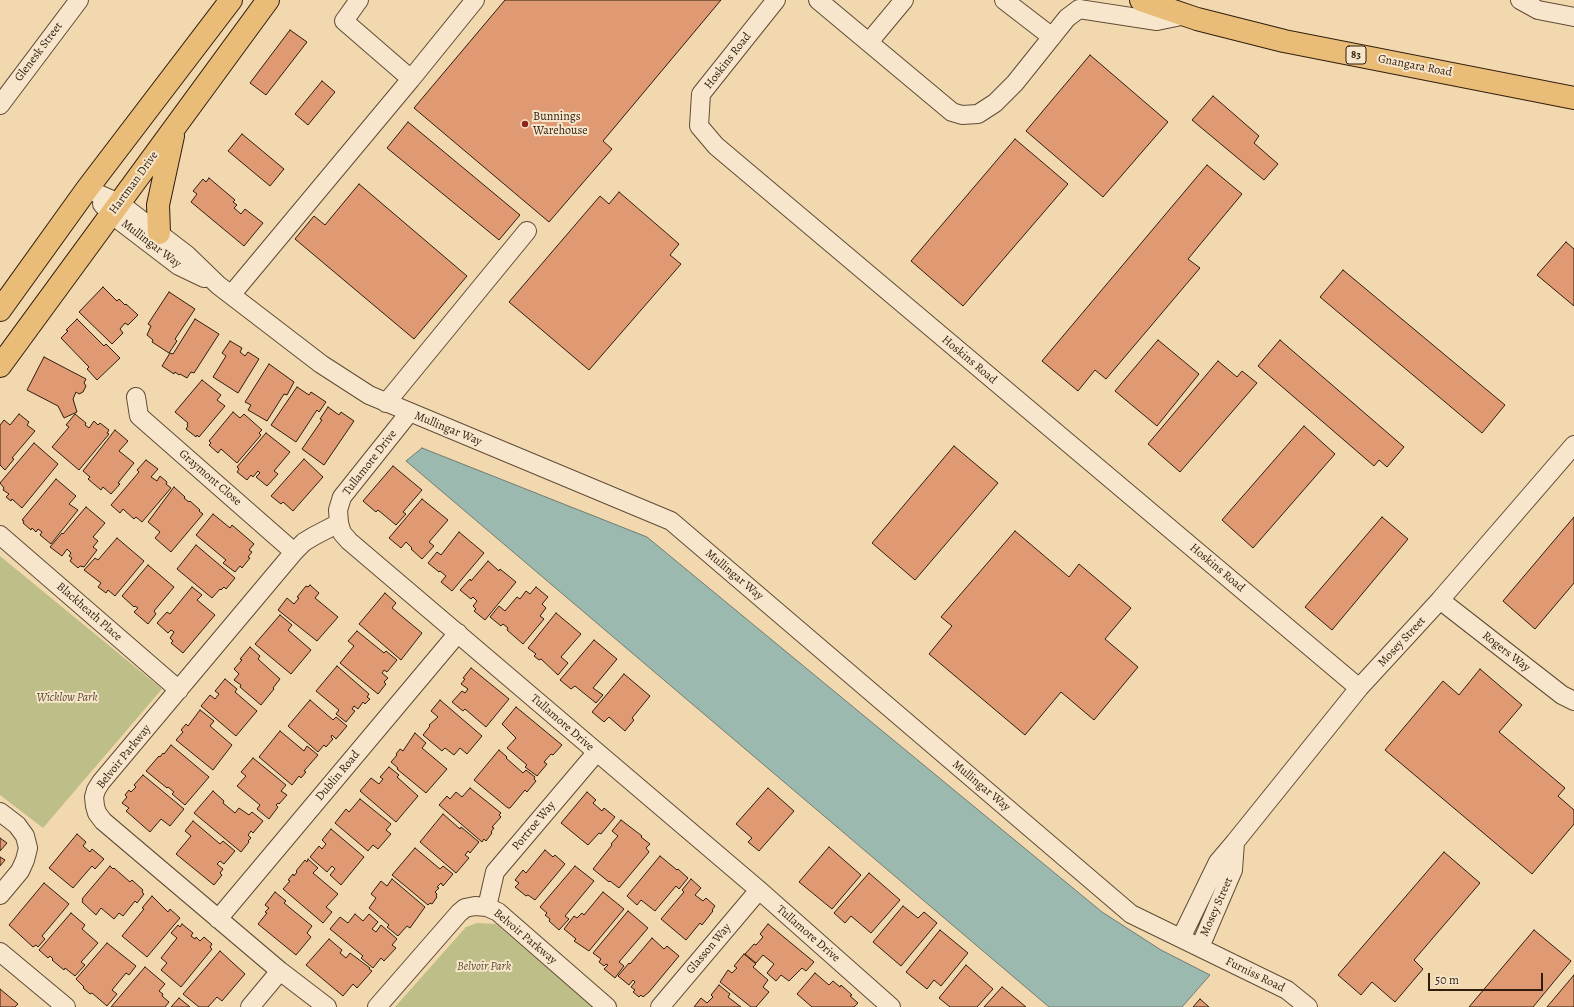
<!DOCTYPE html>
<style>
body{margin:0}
#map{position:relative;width:1574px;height:1007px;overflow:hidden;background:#f2d8af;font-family:Alegreya,serif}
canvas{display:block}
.scale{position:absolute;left:1428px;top:973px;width:115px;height:18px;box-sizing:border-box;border:2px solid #301d0d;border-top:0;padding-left:5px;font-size:12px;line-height:14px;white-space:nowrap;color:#301d0d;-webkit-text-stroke:3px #f7e6cb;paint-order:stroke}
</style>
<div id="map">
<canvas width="1574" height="1007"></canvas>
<div class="scale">50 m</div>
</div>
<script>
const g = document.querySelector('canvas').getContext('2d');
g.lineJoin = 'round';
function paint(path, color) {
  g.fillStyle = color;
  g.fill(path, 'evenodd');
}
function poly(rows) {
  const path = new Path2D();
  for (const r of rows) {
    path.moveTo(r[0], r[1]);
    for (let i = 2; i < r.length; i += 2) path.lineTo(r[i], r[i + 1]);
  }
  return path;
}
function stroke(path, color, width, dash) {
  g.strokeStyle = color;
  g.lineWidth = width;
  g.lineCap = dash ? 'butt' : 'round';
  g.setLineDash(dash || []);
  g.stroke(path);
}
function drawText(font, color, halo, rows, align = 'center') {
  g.font = font + ' Alegreya,serif';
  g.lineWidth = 4;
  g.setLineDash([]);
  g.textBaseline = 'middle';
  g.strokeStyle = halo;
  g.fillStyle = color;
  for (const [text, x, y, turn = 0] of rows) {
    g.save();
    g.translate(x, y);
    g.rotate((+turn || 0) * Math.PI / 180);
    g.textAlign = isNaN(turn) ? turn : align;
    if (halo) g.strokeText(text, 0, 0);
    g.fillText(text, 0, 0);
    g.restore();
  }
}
paint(poly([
 [0,556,162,689,43,828,0,795],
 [477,923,496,924,593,1007,395,1007,466,927]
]), '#bebe88');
const water = poly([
 [422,448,647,537,1102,912,1161,950,1210,975,1182,1007,1049,1007,406,461,422,448]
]);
paint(water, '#9cb9b0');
stroke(water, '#717b6f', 1);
const building = poly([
 [505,0,721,0,603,141,612,149,549,222,414,108,505,0],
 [290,30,307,42,266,95,250,83,290,30],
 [1090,55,1168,122,1103,197,1026,131,1090,55],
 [322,81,335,92,308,125,295,114,322,81],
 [1213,96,1259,136,1254,143,1278,164,1264,180,1192,120,1213,96],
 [408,122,520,215,499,240,387,148,408,122],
 [242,134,284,169,270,186,228,151,242,134],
 [1015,139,1068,184,963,306,911,261,1015,139],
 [1207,165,1242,194,1188,259,1200,268,1106,379,1095,370,1078,391,1042,361,1207,165],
 [209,178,235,200,233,202,237,205,234,208,241,214,245,209,263,223,244,246,191,202,197,194,193,191,203,179,206,182,209,178],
 [359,184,467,276,414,339,295,239,314,216,325,225,359,184],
 [619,192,679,244,670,255,681,264,589,370,509,302,600,196,609,204,619,192],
 [1566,242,1574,249,1574,306,1537,275,1566,242],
 [1343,270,1505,405,1482,433,1320,297,1343,270],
 [103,287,117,301,119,299,125,305,126,304,138,315,128,325,125,323,120,329,123,333,112,344,79,312,103,287],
 [169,292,195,309,175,339,177,341,169,353,152,342,153,340,147,335,151,326,148,324,169,292],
 [77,319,104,346,106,344,120,358,97,380,87,369,89,367,61,338,68,331,66,330,77,319],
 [195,319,219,334,194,373,191,372,187,378,180,374,179,375,175,372,174,374,162,366,170,353,173,354,195,319],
 [1158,340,1199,374,1157,426,1115,391,1158,340],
 [1280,340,1404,447,1387,467,1379,460,1374,466,1258,366,1280,340],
 [230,341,242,348,240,352,245,356,248,352,259,359,238,393,213,377,226,356,222,353,230,341],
 [44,357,86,379,84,383,86,386,83,392,79,394,76,392,73,399,77,412,64,418,58,406,27,390,44,357],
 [1218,361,1237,377,1242,371,1257,383,1180,472,1148,444,1218,361],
 [269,364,294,382,287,395,284,394,267,421,248,410,251,405,245,402,269,364],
 [202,380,221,395,217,400,225,406,199,437,197,435,196,437,186,429,188,426,187,425,188,423,175,412,202,380],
 [297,387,309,395,311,392,326,402,319,412,317,410,296,442,271,425,297,387],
 [328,407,339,415,341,412,354,421,324,465,302,449,322,420,320,419,328,407],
 [233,412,240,418,244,414,262,430,259,433,261,435,237,463,221,449,218,453,209,445,211,443,209,441,233,412],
 [19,414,29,422,27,425,35,431,12,458,14,459,5,470,0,465,0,425,4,420,10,425,19,414],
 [75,414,86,423,85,425,89,428,94,421,98,425,100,423,109,430,107,433,109,434,79,470,52,447,69,427,66,425,75,414],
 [1304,426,1335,454,1253,548,1222,520,1304,426],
 [115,430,128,441,119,451,134,463,118,483,120,484,111,494,103,487,101,490,88,479,90,477,83,471,115,430],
 [266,433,290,452,274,471,278,474,267,486,256,477,260,473,258,471,253,477,251,475,247,480,237,472,239,469,237,467,266,433],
 [34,443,58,464,22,508,12,499,11,501,6,497,9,494,3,490,4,488,0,483,34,443],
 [954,446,998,483,915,580,872,543,954,446],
 [304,459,323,477,293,511,283,502,281,504,271,496,304,459],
 [146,460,158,469,151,477,157,481,160,476,167,482,166,484,171,488,142,522,136,517,134,519,123,509,120,513,111,505,139,472,137,470,146,460],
 [393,466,422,490,403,512,406,514,396,525,378,510,376,512,363,501,393,466],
 [56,479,76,496,69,504,78,510,51,544,40,535,42,532,38,529,36,532,32,528,31,530,23,523,24,521,22,520,56,479],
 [174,487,185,497,184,498,189,502,190,501,200,510,199,511,203,514,171,552,155,538,160,532,148,522,174,487],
 [422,499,448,520,429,542,434,546,422,559,411,549,412,548,406,542,401,548,389,538,422,499],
 [86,507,105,523,93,537,98,541,93,547,97,550,84,567,80,566,78,568,70,561,72,558,69,556,71,553,67,549,62,556,50,547,62,533,63,534,86,507],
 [213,514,230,528,232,525,254,544,249,550,252,552,248,557,250,558,242,568,240,566,235,572,223,563,226,560,196,535,213,514],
 [1382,517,1408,539,1332,630,1305,607,1382,517],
 [1574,517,1574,583,1535,629,1503,601,1574,517],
 [1015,531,1069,577,1079,564,1131,608,1105,639,1138,667,1094,720,1061,692,1025,735,929,654,952,626,941,617,1015,531],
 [459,532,484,553,452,591,441,582,446,576,440,571,439,572,428,563,437,552,441,555,459,532],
 [117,538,144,561,115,596,108,590,106,593,98,587,101,583,84,570,95,558,98,560,117,538],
 [196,545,235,578,226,589,224,587,221,590,220,589,212,598,177,569,196,545],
 [488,561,499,571,500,569,516,582,485,620,474,611,476,609,473,606,477,601,473,597,471,599,460,590,470,579,471,581,488,561],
 [148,565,174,587,154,611,156,614,148,624,134,612,138,608,135,606,134,607,122,596,148,565],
 [310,585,319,593,315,598,338,617,317,641,278,610,287,598,294,604,299,598,297,597,306,586,308,587,310,585],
 [192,587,202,595,197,600,215,615,183,653,171,643,173,641,170,638,174,632,171,630,168,633,157,623,167,612,170,614,192,587],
 [536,587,548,597,542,604,546,608,540,616,544,619,523,644,507,630,508,628,503,624,501,626,490,617,499,606,505,611,517,597,520,599,526,591,530,594,536,587],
 [385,593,396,603,392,608,422,633,401,660,359,624,385,593],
 [556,613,581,634,561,657,568,663,558,675,541,659,539,660,534,656,536,654,528,648,556,613],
 [280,615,292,625,288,630,311,650,291,674,255,644,280,615],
 [357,631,384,653,386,651,397,660,387,672,384,670,382,673,388,678,384,682,386,684,378,694,340,663,354,646,348,641,357,631],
 [594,640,617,659,593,688,603,695,596,703,575,686,571,689,560,680,594,640],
 [250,647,260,656,258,659,280,679,273,688,274,689,261,705,240,687,241,685,234,680,239,674,234,669,242,660,240,659,250,647],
 [337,666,369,694,367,697,370,699,365,704,363,702,358,709,354,706,352,709,355,711,346,722,336,714,339,710,316,691,337,666],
 [471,668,509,699,486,727,465,709,463,711,452,702,462,691,465,693,468,689,461,684,465,679,463,678,471,668],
 [1480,669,1522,705,1499,732,1565,788,1558,796,1574,810,1574,824,1532,874,1385,750,1443,681,1459,695,1480,669],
 [624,674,650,696,632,718,634,720,625,731,609,717,604,722,592,712,624,674],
 [225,679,237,689,235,692,257,711,236,736,201,706,210,695,215,699,219,694,215,691,225,679],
 [310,700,333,720,336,717,347,726,336,739,332,735,331,737,333,739,326,747,324,745,318,752,288,726,310,700],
 [440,700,482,736,467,754,460,748,454,755,445,748,442,751,423,735,430,726,429,725,438,717,431,711,440,700],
 [516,707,562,745,553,755,551,754,544,762,547,764,537,776,525,767,527,765,507,748,516,738,502,724,516,707],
 [200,710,214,721,210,726,232,745,213,770,176,740,183,732,181,730,186,724,188,726,200,710],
 [280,731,304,751,307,746,318,755,304,771,306,772,301,778,299,776,292,785,259,757,280,731],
 [415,733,426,743,422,748,447,769,426,793,397,769,398,768,391,762,397,755,396,754,400,749,403,751,415,733],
 [171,745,209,777,185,805,172,794,174,792,168,787,167,788,146,771,159,756,160,757,163,753,164,754,171,745],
 [499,750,507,757,506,758,523,773,526,770,535,777,534,779,536,781,527,792,525,790,510,808,508,808,474,780,499,750],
 [253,758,286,785,281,791,287,795,279,804,278,803,276,805,278,807,269,819,257,809,260,805,237,786,246,776,241,772,253,758],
 [389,767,399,775,397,777,418,796,396,822,360,791,371,778,379,784,383,779,380,777,389,767],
 [143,775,184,809,170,826,161,819,150,832,126,811,129,808,122,803,127,797,125,795,129,790,131,792,136,787,134,785,143,775],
 [470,788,501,813,499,815,501,817,492,827,494,828,491,832,492,833,486,841,484,839,482,842,439,805,447,796,450,799,456,792,462,797,470,788],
 [768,788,794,811,759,851,748,842,752,838,736,824,768,788],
 [213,791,224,801,223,803,235,813,239,808,249,815,252,812,263,821,253,833,251,831,248,835,251,838,248,841,249,842,241,852,194,813,213,791],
 [587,792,596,800,593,803,602,811,604,808,615,817,601,834,599,833,588,845,561,823,587,792],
 [360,799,391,824,386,830,391,834,378,849,373,845,368,851,335,823,346,809,349,812,360,799],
 [443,814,460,829,461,827,479,842,470,853,468,851,465,855,469,858,456,873,420,842,443,814],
 [621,820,642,836,641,837,650,844,646,848,649,852,619,888,610,881,609,882,593,869,612,845,611,844,618,836,612,831,621,820],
 [193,821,220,844,223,841,235,851,224,864,220,861,217,864,223,869,220,873,222,875,214,885,176,854,191,836,185,831,193,821],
 [331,829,364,857,341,885,330,875,335,869,332,866,327,872,310,857,319,846,322,849,326,844,322,840,331,829],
 [77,834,86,842,83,846,90,852,92,849,104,859,95,869,92,866,73,888,49,868,77,834],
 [0,838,7,843,0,851,0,838],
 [829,847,861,875,832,909,799,882,829,847],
 [415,848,440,869,443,866,453,874,443,886,441,883,437,887,439,888,435,892,437,894,436,896,437,897,432,904,430,903,428,905,392,875,415,848],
 [545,850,553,857,555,855,565,864,535,900,528,895,526,896,515,887,519,883,515,880,523,870,526,873,545,850],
 [1444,852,1480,883,1414,960,1423,969,1395,1002,1372,982,1361,995,1338,975,1444,852],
 [660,856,677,870,678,869,688,878,679,889,676,886,655,911,641,900,637,905,627,896,660,856],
 [0,857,5,860,0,866,0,857],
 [308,859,318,868,313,873,338,894,326,907,332,912,323,923,283,889,290,881,288,880,293,874,294,876,297,872,296,871,305,860,307,862,308,859],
 [110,866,113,869,114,868,130,882,132,880,143,890,142,892,144,894,137,903,135,901,123,916,119,913,114,919,101,908,96,915,82,902,83,900,82,899,110,866],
 [575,866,594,881,565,916,569,919,559,930,549,921,550,919,545,915,547,913,540,907,575,866],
 [869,873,900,900,871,933,851,916,845,923,834,913,869,873],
 [392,879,425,907,410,928,407,926,398,936,387,927,389,925,369,908,376,898,371,894,381,881,387,886,392,879],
 [691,879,701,888,695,895,703,901,706,898,715,906,712,910,713,911,702,925,700,923,686,940,661,919,684,892,682,890,691,879],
 [44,883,69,904,42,936,45,939,38,947,36,945,33,947,9,925,44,883],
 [275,892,286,901,284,903,312,926,307,933,311,937,296,955,258,924,267,913,265,912,269,908,265,905,275,892],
 [603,892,624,909,589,951,574,941,576,939,564,929,574,916,577,918,582,913,584,915,603,892],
 [152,896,168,912,170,909,180,918,147,957,122,936,144,909,142,908,152,896],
 [903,906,918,918,924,912,937,923,901,966,873,942,903,906],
 [628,911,648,928,619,962,624,966,615,978,604,969,608,965,606,964,604,966,599,962,601,959,593,953,628,911],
 [71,913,85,925,82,929,98,943,81,962,85,965,75,976,65,968,64,970,52,960,53,959,50,956,48,958,39,950,71,913],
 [355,914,363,921,369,914,378,922,372,929,376,932,381,925,397,939,392,945,396,948,384,961,381,958,373,968,361,958,363,956,330,929,340,917,348,923,355,914],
 [182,924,193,933,191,936,195,939,196,937,200,941,204,937,212,944,210,947,212,949,181,987,161,970,167,963,161,958,177,938,171,933,178,925,180,927,182,924],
 [768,924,814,962,806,971,802,968,789,981,781,975,776,981,767,973,774,964,763,955,756,963,745,954,754,944,756,945,763,937,760,934,768,924],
 [940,930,968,953,941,986,934,980,927,989,906,972,940,930],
 [1534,930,1571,961,1533,1007,1469,1007,1534,930],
 [652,938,664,949,667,946,679,956,649,992,643,997,641,995,639,997,633,992,635,990,631,987,635,982,633,980,629,985,618,976,629,963,630,964,652,938],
 [329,939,342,950,340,953,346,958,350,953,370,968,369,969,372,971,357,988,353,984,343,996,306,965,329,939],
 [107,943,136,966,129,975,126,973,112,990,117,994,107,1006,92,993,90,994,83,988,84,987,76,979,107,943],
 [220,951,245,974,222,1001,217,997,208,1007,199,1007,183,994,220,951],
 [744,954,756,964,753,967,768,980,763,987,769,992,756,1007,751,1007,720,982,728,970,732,973,737,968,734,966,744,954],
 [966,965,993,989,977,1007,950,1007,939,998,966,965],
 [145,967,165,984,159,991,163,994,162,996,169,1002,165,1007,111,1007,145,967],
 [815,973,829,985,833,981,840,987,841,985,852,995,850,996,858,1003,854,1007,812,1007,797,994,815,973],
 [1574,975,1574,1007,1547,1007,1574,975],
 [719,985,730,994,728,997,741,1007,694,1007,701,998,707,1003,713,997,711,995,719,985],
 [1002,987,1026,1007,984,1007,1002,987],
 [0,989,18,1004,15,1007,0,1007,0,989],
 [179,998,190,1007,171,1007,179,998],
 [1200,999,1209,1007,1193,1007,1200,999]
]);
paint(building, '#e09a73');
stroke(building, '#301d0d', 1);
const minor = poly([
 [359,0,344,21,411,79,475,0],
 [776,0,701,94,699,126,716,146,1359,688],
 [818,0,952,112,962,115,978,114,995,103,1015,83,1067,18,1079,9,1157,21,1186,15],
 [1004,0,1052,37],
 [1520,0,1538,10,1574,17],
 [869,42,904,0],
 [0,105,79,0],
 [87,189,119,203,187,255,218,285,321,364,369,395,671,521,1131,914,1287,990,1308,1007],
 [102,204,111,214,179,266,204,278],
 [231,295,411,79],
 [136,397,139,416,294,552],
 [386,403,527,231],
 [409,413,342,497,338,510,339,523,342,533,349,541,759,890,891,1007],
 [0,535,179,690],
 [1440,600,1562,695,1574,701],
 [0,812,17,825,25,836,28,848,25,860,20,871,0,895],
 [487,907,495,872,596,753],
 [218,919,458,633],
 [1181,938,1218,862,1235,842,1359,688,1440,600,1574,445],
 [1200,947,1233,870,1235,842],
 [0,952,66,1007],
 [250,1007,280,971],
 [327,1007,280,971,103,821,97,813,95,806,94,797,96,790,101,782,294,552,304,542,314,536,339,523],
 [377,1007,459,913,465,908,475,906,487,907,498,912,607,1007],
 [660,1007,759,890]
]);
const major = poly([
 [1141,0,1197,19,1284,41,1574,98],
 [159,233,158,205,173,136],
 [0,310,87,189,231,0],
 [0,366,268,0]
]);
stroke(minor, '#604c36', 20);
stroke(major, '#301d0d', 24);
stroke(minor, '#f7e6cb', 18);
stroke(major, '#e9bc78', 22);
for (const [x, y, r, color] of [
 [525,124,4,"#8f2418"]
]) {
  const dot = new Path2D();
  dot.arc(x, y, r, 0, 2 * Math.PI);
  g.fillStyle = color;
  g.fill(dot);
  stroke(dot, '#f7e6cb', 1.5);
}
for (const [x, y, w] of [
 [1356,55,20]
]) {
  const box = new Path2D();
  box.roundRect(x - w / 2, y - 9, w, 18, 3);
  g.fillStyle = '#f7e6cb';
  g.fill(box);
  stroke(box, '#301d0d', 1);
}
drawText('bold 11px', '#301d0d', null, [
 ["83",1356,55]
]);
drawText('12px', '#301d0d', '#f7e6cb', [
 ["Glenesk Street",39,52,-53],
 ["Hoskins Road",728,61,-52],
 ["Gnangara Road",1415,66,11],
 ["Hartman Drive",134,183,-54],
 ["Mullingar Way",151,244,37],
 ["Hoskins Road",969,360,40],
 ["Mullingar Way",448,429,22],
 ["Tullamore Drive",370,463,-52],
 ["Graymont Close",210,478,41],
 ["Hoskins Road",1217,568,40],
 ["Mullingar Way",734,575,40],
 ["Blackheath Place",89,612,41],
 ["Mosey Street",1402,642,-47],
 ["Rogers Way",1506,652,38],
 ["Tullamore Drive",562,723,41],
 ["Belvoir Parkway",124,757,-51],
 ["Dublin Road",338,776,-50],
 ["Mullingar Way",981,786,40],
 ["Portroe Way",534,826,-50],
 ["Mosey Street",1217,907,-66],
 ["Tullamore Drive",808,934,41],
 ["Belvoir Parkway",525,937,40],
 ["Glasson Way",709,949,-50],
 ["Furniss Road",1255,975,26]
]);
drawText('12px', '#301d0d', '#f7e6cb', [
 ["Bunnings",533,117],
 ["Warehouse",533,131]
], 'left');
drawText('italic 12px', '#5b4d32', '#f7e6cb', [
 ["Wicklow Park",67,698],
 ["Belvoir Park",484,967]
]);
</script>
